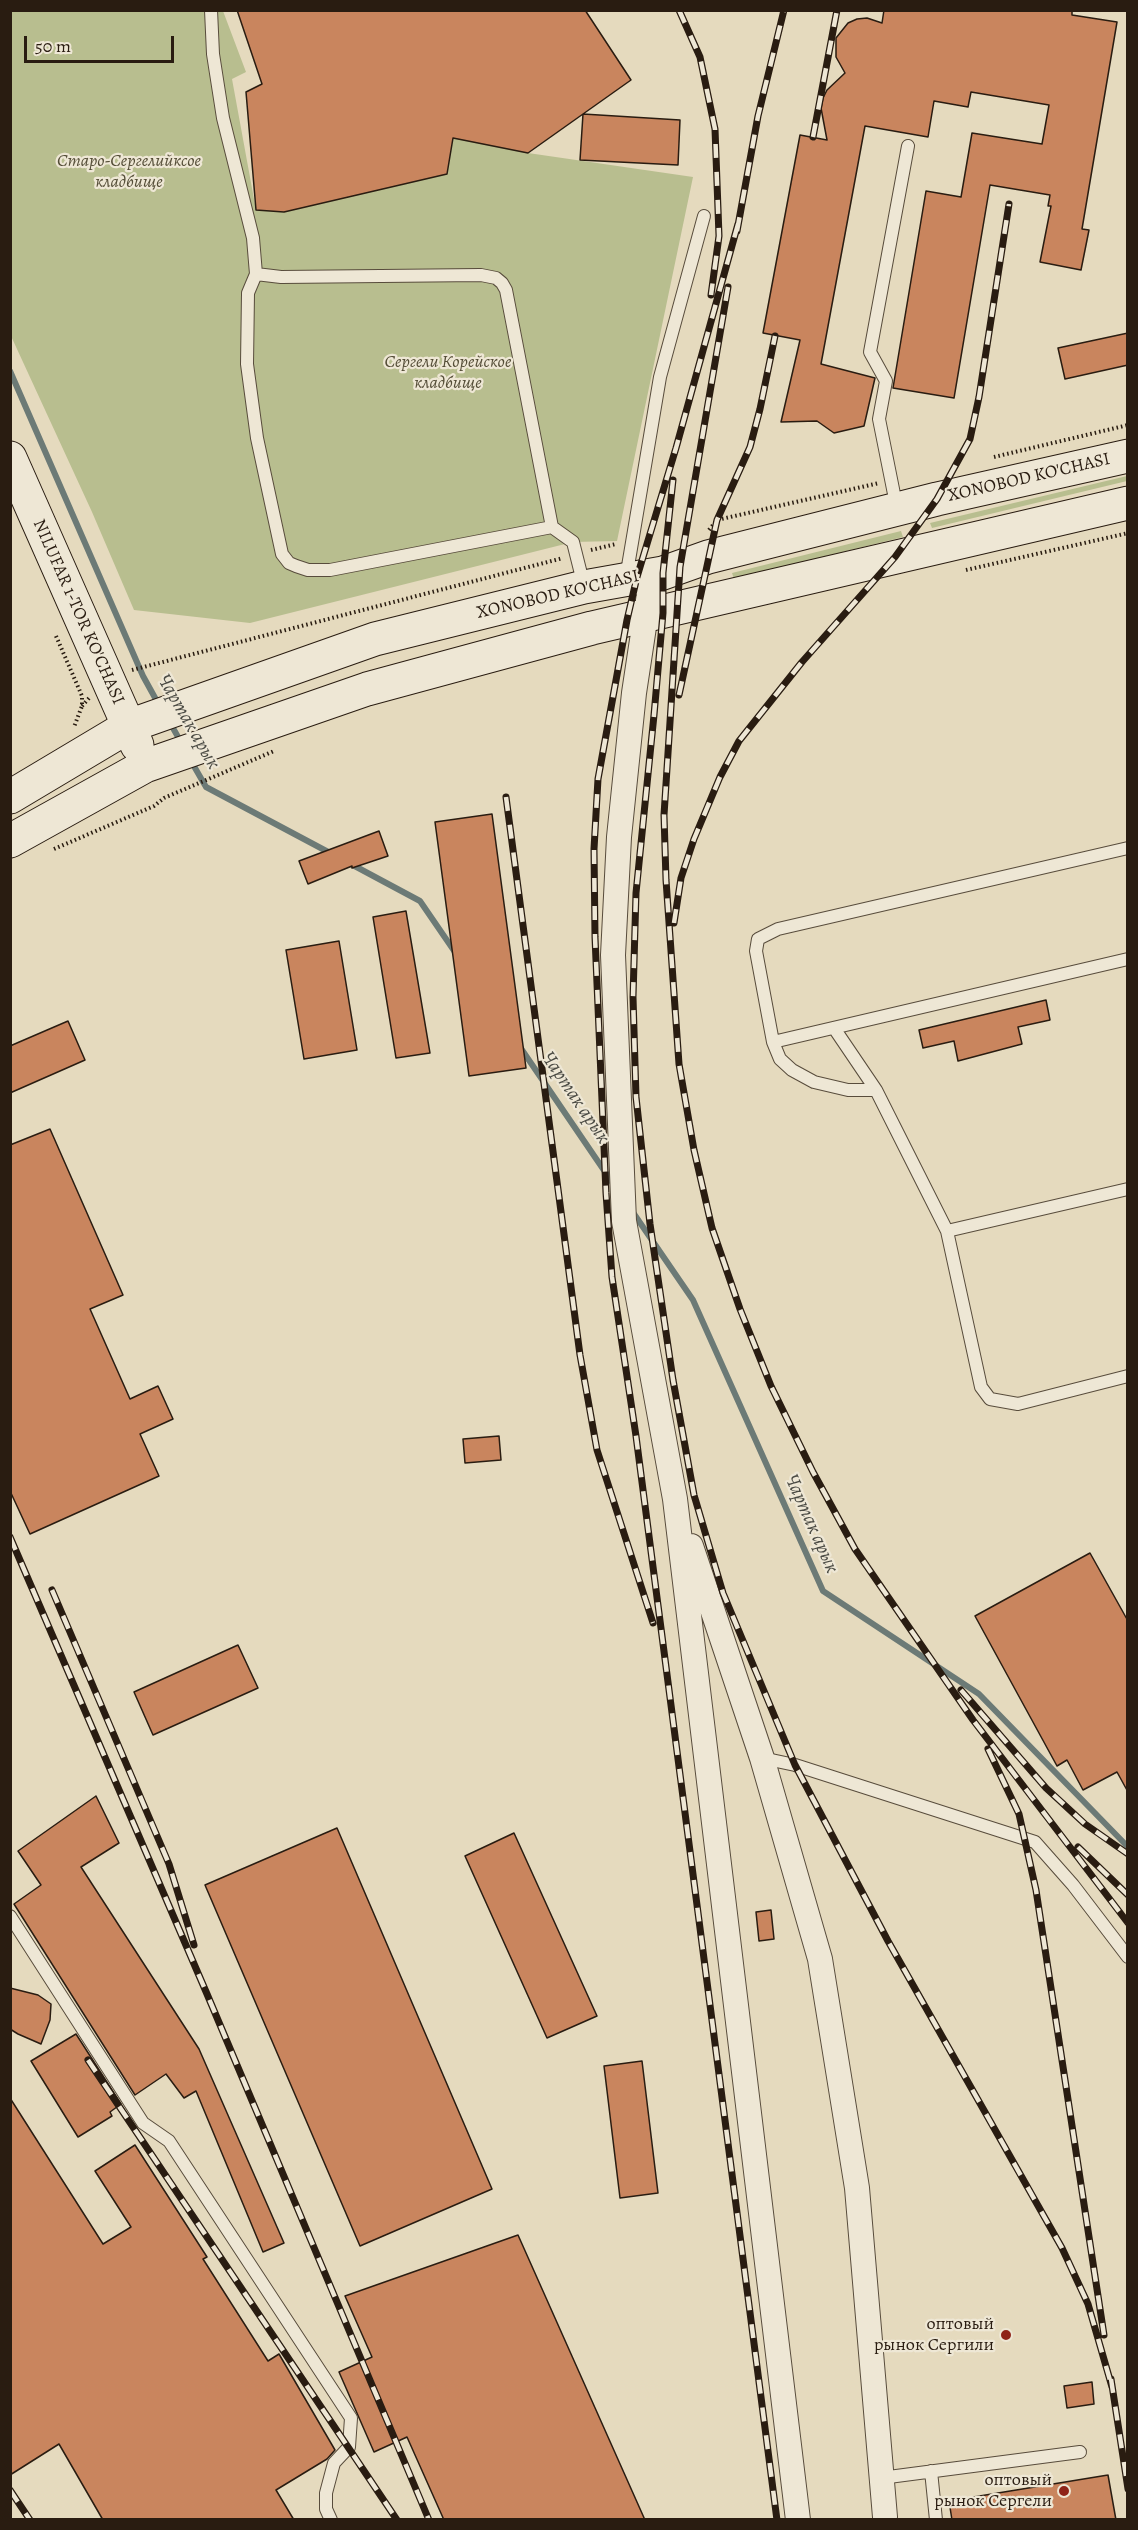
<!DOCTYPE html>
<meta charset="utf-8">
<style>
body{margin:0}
#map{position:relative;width:1138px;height:2530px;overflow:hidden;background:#e5dabe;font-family:Alegreya,serif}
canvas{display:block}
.frame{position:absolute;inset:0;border:12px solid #291c11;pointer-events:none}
.scale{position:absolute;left:24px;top:36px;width:150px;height:27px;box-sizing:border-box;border:3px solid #291c11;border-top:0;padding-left:8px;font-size:18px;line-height:21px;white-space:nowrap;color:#291c11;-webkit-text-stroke:4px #eee7d5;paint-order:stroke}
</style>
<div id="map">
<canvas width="1138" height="2530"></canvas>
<div class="frame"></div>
<div class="scale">50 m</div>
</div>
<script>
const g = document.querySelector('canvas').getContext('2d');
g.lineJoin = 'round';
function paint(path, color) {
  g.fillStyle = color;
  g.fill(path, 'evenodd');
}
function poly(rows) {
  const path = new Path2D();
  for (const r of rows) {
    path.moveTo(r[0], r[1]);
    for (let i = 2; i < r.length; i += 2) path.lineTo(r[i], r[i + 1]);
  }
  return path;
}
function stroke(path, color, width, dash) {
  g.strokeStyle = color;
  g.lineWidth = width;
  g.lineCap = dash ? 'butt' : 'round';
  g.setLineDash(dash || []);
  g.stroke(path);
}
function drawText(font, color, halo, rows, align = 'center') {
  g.font = font + ' Alegreya,serif';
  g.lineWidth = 4.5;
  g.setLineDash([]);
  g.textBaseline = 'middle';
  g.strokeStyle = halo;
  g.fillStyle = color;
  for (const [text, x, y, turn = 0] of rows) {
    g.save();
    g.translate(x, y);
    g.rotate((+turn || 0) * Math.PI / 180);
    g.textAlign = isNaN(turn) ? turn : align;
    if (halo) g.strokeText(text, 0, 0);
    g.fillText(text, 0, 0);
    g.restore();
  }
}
paint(poly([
 [10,11,223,11,246,72,232,79,256,210,284,212,447,174,453,138,528,153,693,177,617,541,573,542,250,623,134,610,92,512,11,336],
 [1127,476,1127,481,932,528,930,523],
 [901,531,903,537,734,579,732,573]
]), '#b8be8f');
stroke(poly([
 [10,371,143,676,159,705],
 [169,721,182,744],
 [191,761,206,787,332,854],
 [349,863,420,901,457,955],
 [520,1047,614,1185],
 [632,1211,693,1300,823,1591,979,1694,1128,1847]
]), '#6c7a76', 6);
const building = poly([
 [237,10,585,10,631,80,528,153,453,138,447,174,284,212,256,210,246,92,262,84,237,10],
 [884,10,1072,10,1072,15,1117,22,1082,229,1089,230,1081,270,1040,262,1051,206,1048,206,1050,195,990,185,954,398,893,388,926,191,961,197,972,133,1042,144,1049,105,971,92,968,107,934,101,928,137,865,126,821,364,875,378,864,426,834,433,817,421,781,422,800,340,763,333,800,135,827,140,821,108,823,98,827,90,845,73,836,57,836,38,848,23,857,19,867,18,882,23,884,10],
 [583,114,680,120,678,165,580,160,583,114],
 [1128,333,1128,365,1065,379,1058,348,1128,333],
 [492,814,526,1068,469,1076,435,822,492,814],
 [379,831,388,856,352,868,352,866,308,884,299,861,379,831],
 [406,911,430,1053,396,1058,373,917,406,911],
 [339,941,357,1050,304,1059,286,950,339,941],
 [1046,1000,1050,1020,1018,1027,1022,1044,958,1061,954,1041,923,1048,919,1030,1046,1000],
 [68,1021,85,1060,10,1093,10,1046,68,1021],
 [50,1129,123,1295,90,1309,130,1399,158,1386,173,1419,140,1434,159,1476,30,1534,10,1491,10,1145,50,1129],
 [499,1436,501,1460,465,1463,463,1439,499,1436],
 [1090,1553,1128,1621,1128,1792,1117,1772,1083,1790,1067,1760,1057,1766,975,1616,1090,1553],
 [238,1645,258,1688,153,1735,134,1692,238,1645],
 [96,1796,119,1843,81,1867,199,2049,284,2243,263,2252,196,2091,184,2098,166,2074,135,2095,14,1904,41,1885,18,1851,96,1796],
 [337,1828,492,2189,360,2246,205,1885,337,1828],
 [514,1833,597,2016,547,2038,465,1856,514,1833],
 [771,1910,774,1939,759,1941,756,1912,771,1910],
 [10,1988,38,1995,51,2004,50,2020,41,2044,18,2034,10,2029,10,1988],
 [76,2034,121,2104,110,2112,112,2116,78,2137,31,2061,76,2034],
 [642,2061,658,2193,620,2198,604,2066,642,2061],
 [10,2098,103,2244,131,2227,95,2171,135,2145,207,2257,203,2259,268,2361,279,2354,335,2450,327,2459,276,2490,294,2520,103,2520,59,2444,10,2475,10,2098],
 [518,2235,645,2520,444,2520,407,2437,374,2452,339,2372,372,2357,345,2296,518,2235],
 [1092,2382,1094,2404,1067,2408,1064,2386,1092,2382],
 [1108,2475,1116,2520,952,2520,949,2501,1108,2475]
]);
paint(building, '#c9855e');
stroke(building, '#291c11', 1.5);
const lane = poly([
 [211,10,213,54,223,118,253,238,256,274,248,293,247,364,257,438,282,554,289,563,296,566,308,570,330,570,552,527],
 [256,274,281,277,481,275,496,278,502,283,506,290,552,527,573,542,584,586],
 [897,509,879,419,886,381,870,352,908,146],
 [626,578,660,377,704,216],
 [834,1028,876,1090,947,1231,1128,1189],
 [773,1042,1128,959],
 [876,1090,848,1090,814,1082,792,1070,780,1059,773,1042,756,951,758,939,778,929,1128,848],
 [947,1231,981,1387,990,1399,1018,1404,1128,1376],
 [762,1758,795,1765,1035,1842,1073,1885,1128,1957],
 [10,1916,143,2123,169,2141,351,2418,349,2447,334,2463,326,2493,326,2509,331,2520],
 [931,2471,936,2520],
 [881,2478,1080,2452]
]);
const street = poly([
 [652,574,634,693,619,837,613,955,624,1221,675,1499,798,2520],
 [691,1546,762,1758,820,1959,857,2188,885,2517]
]);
const secondary = poly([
 [10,458,137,745],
 [10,797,129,726,375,639,584,587,663,573,708,557,937,499,1128,456],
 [10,841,145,766,367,689,592,628,1128,503]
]);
stroke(lane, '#584c3c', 14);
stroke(street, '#584c3c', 26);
stroke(secondary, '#291c11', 35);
stroke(poly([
 [994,457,1128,425],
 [709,530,717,520,879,483],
 [591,550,616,544],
 [966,570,1128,533],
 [56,636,82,696,82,706,74,727],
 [132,670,563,558],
 [82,706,90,697],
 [54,849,154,806,164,798,274,751]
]), '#291c11', 4, [1.5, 3]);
stroke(lane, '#eee7d5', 12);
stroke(street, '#eee7d5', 24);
stroke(secondary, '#eee7d5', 33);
const rail = poly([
 [679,10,700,57,715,129,719,236,711,295],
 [813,137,837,10],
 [738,224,676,448,637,577,627,620,598,779,594,849,595,937,606,1193,612,1277,636,1436,777,2520],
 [737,231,758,116,784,10],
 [728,287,680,567,664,815,666,880,679,1064,694,1150,712,1228,740,1309,771,1386,813,1472,855,1549,973,1720,1128,1923],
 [673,480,663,573,663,613,654,715,636,893,633,997,636,1097,650,1224,673,1380,694,1495,723,1593,795,1765,888,1941,1062,2248,1088,2304,1112,2387],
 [679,695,717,520,750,447,760,409,775,336],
 [506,797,580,1355,597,1450,653,1623],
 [674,923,681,878,694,839,720,777,739,741,802,662,895,557,937,499,970,439,979,397,1009,204],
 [10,1537,207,1994,429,2520],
 [52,1590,169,1864,194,1945],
 [961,1690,1046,1788,1085,1824,1128,1854],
 [988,1749,1019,1814,1036,1890,1104,2335],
 [1078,1847,1128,1895],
 [88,2060,397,2520],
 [1111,2379,1128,2489],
 [10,2490,30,2520]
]);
stroke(rail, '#291c11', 7);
stroke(rail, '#eee7d5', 4.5, [14]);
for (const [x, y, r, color] of [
 [1006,2335,6,"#8f2418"],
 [1064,2491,6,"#8f2418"]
]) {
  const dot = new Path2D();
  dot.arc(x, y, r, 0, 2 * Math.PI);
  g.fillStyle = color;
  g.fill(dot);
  stroke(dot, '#eee7d5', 2);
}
drawText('italic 18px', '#544d37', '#eee7d5', [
 ["Старо-Сергелийксое",129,162],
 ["кладбище",129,183],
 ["Сергели Корейское",448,363],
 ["кладбище",448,384]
]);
drawText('18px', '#291c11', '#eee7d5', [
 ["XONOBOD KO'CHASI",1029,478,-13],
 ["XONOBOD KO'CHASI",558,595,-13],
 ["NILUFAR 1-TOR KO'CHASI",78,612,66]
]);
drawText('18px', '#291c11', '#eee7d5', [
 ["оптовый",994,2325],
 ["рынок Сергили",994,2346],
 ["оптовый",1052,2481],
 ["рынок Сергели",1052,2502]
], 'right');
drawText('italic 20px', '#4b4b44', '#eee7d5', [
 ["Чартак арык",188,722,60],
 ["Чартак арык",575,1098,56],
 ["Чартак арык",811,1524,66]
]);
</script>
